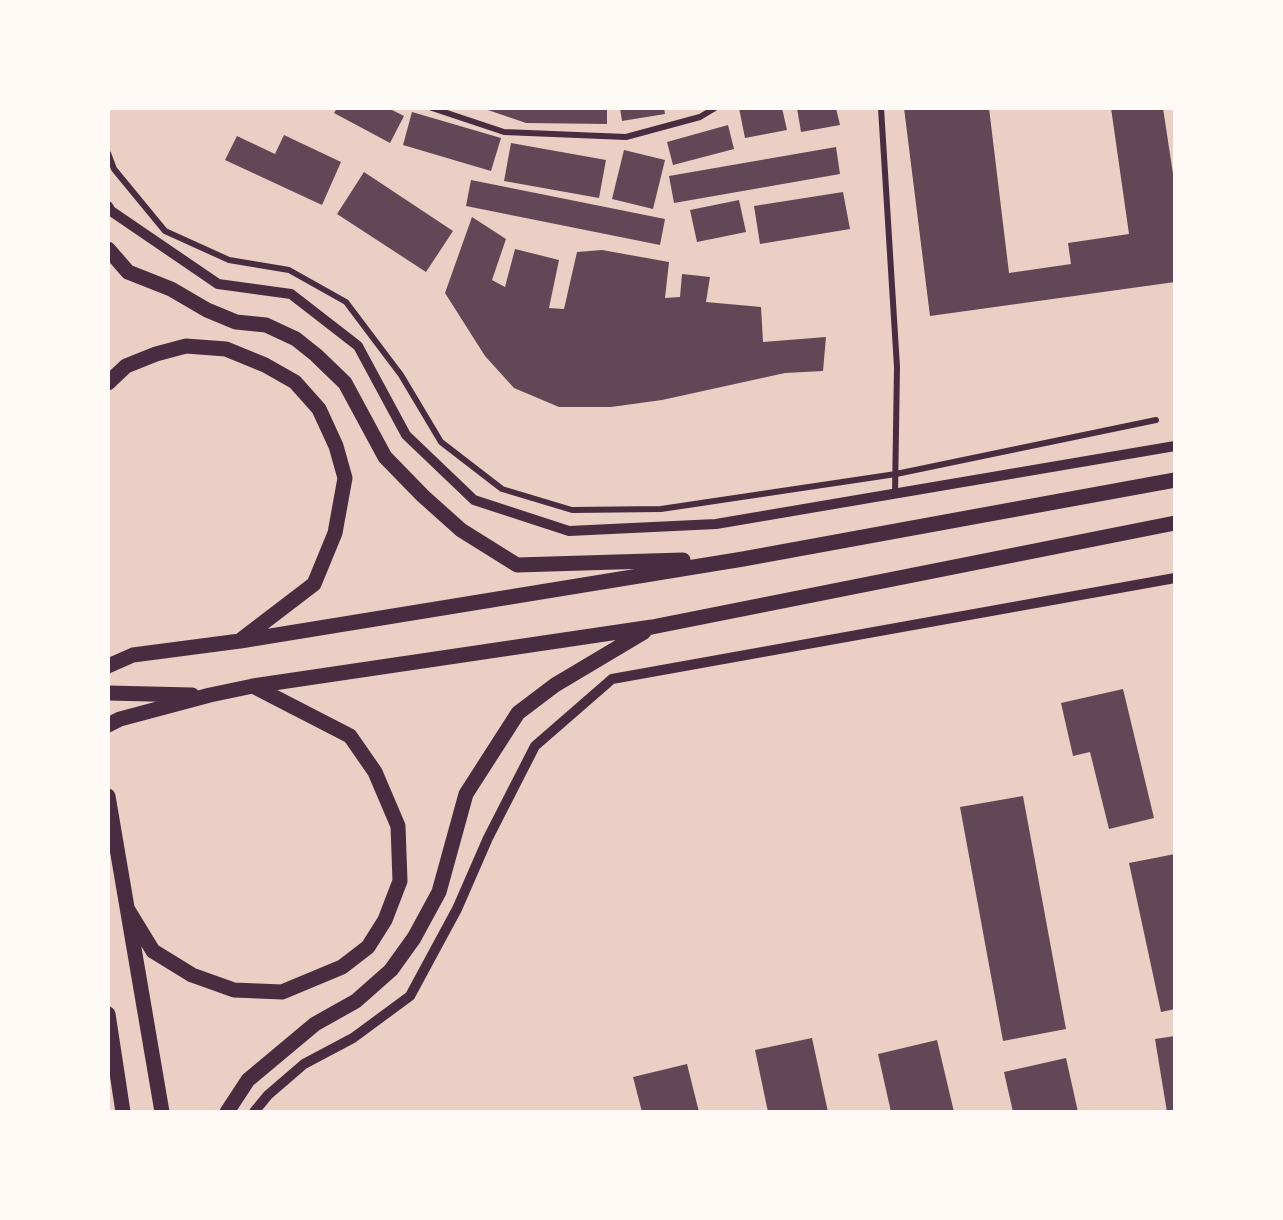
<!DOCTYPE html>
<style>
body{margin:0}
#map{position:relative;width:1283px;height:1220px;overflow:hidden;background:#f7e1d7;font-family:"DM Sans",sans-serif}
canvas{display:block}
.frame{position:absolute;inset:0;border:110px solid #fffaf5;pointer-events:none}
</style>
<div id="map">
<canvas width="1283" height="1220"></canvas>
<div class="frame"></div>
</div>
<script>
const g = document.querySelector('canvas').getContext('2d');
g.lineJoin = 'round';
function paint(path, color) {
  g.fillStyle = color;
  g.fill(path, 'evenodd');
}
function poly(rows) {
  const path = new Path2D();
  for (const r of rows) {
    path.moveTo(r[0], r[1]);
    for (let i = 2; i < r.length; i += 2) path.lineTo(r[i], r[i + 1]);
  }
  return path;
}
function stroke(path, color, width, dash) {
  g.strokeStyle = color;
  g.lineWidth = width;
  g.lineCap = dash ? 'butt' : 'round';
  g.setLineDash(dash || []);
  g.stroke(path);
}
paint(poly([
 [108,108,1175,108,1175,1112,108,1112]
]), '#ebcfc5');
paint(poly([
 [337,108,388,108,404,116,390,143,334,113],
 [482,108,607,108,607,124,526,123],
 [620,108,664,108,665,114,622,121],
 [739,108,782,108,787,130,745,138],
 [797,108,836,108,840,125,801,132],
 [904,108,989,108,1009,273,1071,264,1068,243,1129,234,1111,108,1163,108,1175,187,1175,282,930,316],
 [412,112,501,138,491,171,403,145],
 [728,125,734,149,673,165,667,142],
 [284,135,341,162,322,205,225,160,237,136,275,154],
 [511,143,606,160,599,198,504,181],
 [836,147,840,174,674,203,669,176],
 [624,150,665,160,653,209,612,199],
 [364,172,453,231,426,272,337,214],
 [471,180,665,219,660,245,466,206],
 [843,192,850,229,760,244,754,206],
 [739,200,746,232,697,242,690,210],
 [472,217,506,239,492,280,505,287,515,249,559,260,549,308,564,309,577,252,602,250,669,262,665,298,680,297,682,274,710,277,706,302,761,307,763,342,826,337,823,371,785,373,662,400,611,407,559,407,514,388,485,356,445,293],
 [1123,689,1154,818,1109,829,1090,752,1073,756,1061,703],
 [1023,796,1066,1029,1003,1041,960,807],
 [1175,854,1175,1009,1161,1012,1129,863],
 [1175,1036,1175,1112,1167,1112,1155,1039],
 [812,1038,828,1112,768,1112,755,1050],
 [937,1040,954,1112,891,1112,878,1054],
 [1066,1058,1078,1112,1013,1112,1004,1072],
 [687,1064,699,1112,642,1112,633,1077]
]), '#644757');
stroke(poly([
 [432,108,504,132,626,137,700,117,715,108],
 [881,108,897,367,895,494],
 [108,153,114,169,165,231,229,260,289,270,346,302,401,375,441,442,502,489,572,510,661,509,896,474,1156,420]
]), '#4a2c40', 6);
stroke(poly([
 [108,206,111,211,218,284,291,294,358,346,406,435,474,500,569,531,716,524,1175,446],
 [254,1112,268,1095,304,1064,353,1038,410,996,457,909,488,838,535,746,612,679,1175,578]
]), '#4a2c40', 10);
stroke(poly([
 [108,249,128,272,171,289,207,310,236,322,266,325,296,339,316,355,345,383,385,457,423,496,461,530,517,565,683,560],
 [108,383,126,366,156,354,186,346,226,349,265,365,295,382,319,409,336,446,345,478,335,533,314,584,242,639],
 [108,666,133,655,240,641,743,559,1175,480],
 [108,693,192,695],
 [108,725,120,719,210,695,253,686,652,627,1175,523],
 [108,796,162,1112],
 [128,910,153,951,192,975,234,990,282,992,342,967,368,947,385,920,400,881,398,826,375,772,350,736,253,686],
 [108,1014,123,1112],
 [227,1112,248,1080,315,1024,356,1001,391,970,414,938,439,892,466,794,518,713,555,685,644,632]
]), '#4a2c40', 15);
</script>
